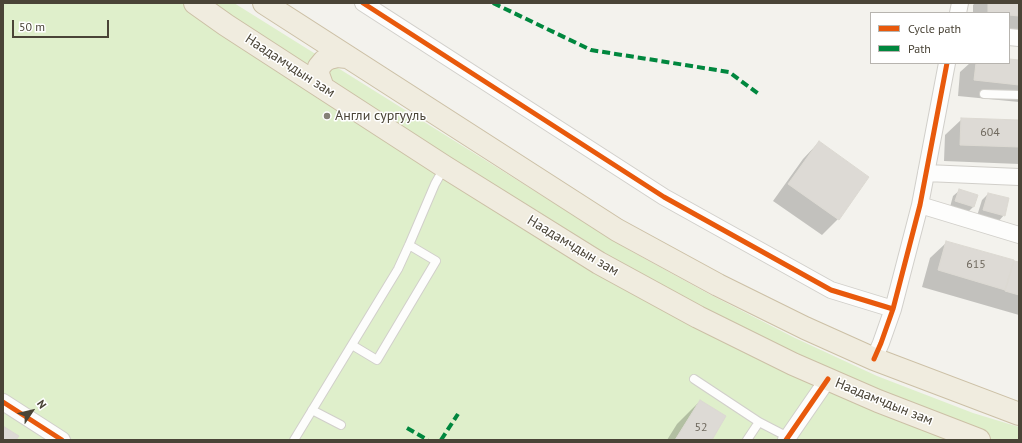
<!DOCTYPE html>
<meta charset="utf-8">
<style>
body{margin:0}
#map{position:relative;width:1022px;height:443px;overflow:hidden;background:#f3f2ed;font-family:"PT Sans",sans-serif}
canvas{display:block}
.frame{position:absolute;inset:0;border:4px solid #4a4437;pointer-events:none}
.legend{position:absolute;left:870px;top:12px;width:140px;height:52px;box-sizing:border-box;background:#fff;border:1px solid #b7b4af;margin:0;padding:5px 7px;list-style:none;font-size:12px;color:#4a4437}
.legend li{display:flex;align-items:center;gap:8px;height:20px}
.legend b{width:20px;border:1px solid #b7b4af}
.north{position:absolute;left:12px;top:391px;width:40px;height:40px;-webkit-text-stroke:3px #fff;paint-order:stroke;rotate:55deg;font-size:11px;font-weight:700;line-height:16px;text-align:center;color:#4a4437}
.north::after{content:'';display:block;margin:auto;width:14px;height:18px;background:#4a4437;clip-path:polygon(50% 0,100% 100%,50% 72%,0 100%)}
.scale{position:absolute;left:12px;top:20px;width:97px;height:18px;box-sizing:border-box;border:2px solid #4a4437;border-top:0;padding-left:5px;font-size:12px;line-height:14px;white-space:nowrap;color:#4a4437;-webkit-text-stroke:3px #fff;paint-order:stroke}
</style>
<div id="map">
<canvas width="1022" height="443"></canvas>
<div class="frame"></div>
<ul class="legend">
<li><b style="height:5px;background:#e8590c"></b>Cycle path</li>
<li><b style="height:5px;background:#00873e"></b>Path</li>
</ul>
<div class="north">N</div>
<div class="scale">50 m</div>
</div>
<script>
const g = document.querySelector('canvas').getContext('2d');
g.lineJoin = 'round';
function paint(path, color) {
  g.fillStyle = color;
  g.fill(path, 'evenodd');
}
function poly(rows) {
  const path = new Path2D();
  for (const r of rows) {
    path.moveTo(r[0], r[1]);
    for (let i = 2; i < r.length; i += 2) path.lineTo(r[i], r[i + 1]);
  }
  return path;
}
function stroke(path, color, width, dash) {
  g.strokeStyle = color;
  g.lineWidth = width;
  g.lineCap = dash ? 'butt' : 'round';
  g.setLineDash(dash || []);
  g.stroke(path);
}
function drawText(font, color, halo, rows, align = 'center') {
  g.font = font + ' "PT Sans",sans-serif';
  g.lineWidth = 3;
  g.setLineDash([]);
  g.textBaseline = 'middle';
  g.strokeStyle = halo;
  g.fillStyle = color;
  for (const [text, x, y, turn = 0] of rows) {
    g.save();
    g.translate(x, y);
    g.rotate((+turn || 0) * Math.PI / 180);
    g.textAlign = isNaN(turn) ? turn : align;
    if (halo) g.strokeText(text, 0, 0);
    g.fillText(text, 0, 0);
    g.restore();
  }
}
paint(poly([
 [3,3,234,3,629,250,709,294,795,338,877,376,973,413,1019,427,1019,440,3,440]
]), '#dfefcb');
paint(poly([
 [975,3,1019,3,1019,33,1009,32,1009,13,973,13,973,5],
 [1009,60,1019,61,1019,102,958,96,960,72,970,63,1009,63],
 [962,119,1019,121,1019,164,944,161,945,135],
 [819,142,838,219,822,235,773,201,803,159],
 [960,190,974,206,967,213,950,207,953,196],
 [988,194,1004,215,998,222,977,216,982,200],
 [947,242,1019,263,1019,315,922,287,930,258],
 [700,401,710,440,667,440,677,424]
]), '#0003');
const building = poly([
 [988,3,1019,3,1019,16,1009,15,1009,13,988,13,988,3],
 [1009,59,1019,60,1019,85,974,80,976,63,1009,63,1009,59],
 [961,118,1019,120,1019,147,960,145,961,118],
 [819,141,869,177,839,220,788,184,819,141],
 [959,189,978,195,974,207,955,201,959,189],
 [988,193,1009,198,1005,216,983,210,988,193],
 [946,241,1014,260,1005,290,938,270,946,241],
 [1014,261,1019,262,1019,295,1005,291,1014,261],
 [700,400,726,416,712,440,675,440,700,400],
 [3,426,19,436,16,440,3,440,3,426]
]);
paint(building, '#dddad5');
stroke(building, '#dcd9d2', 1);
const service = poly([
 [984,94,1019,95],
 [352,345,377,360,436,261,409,245],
 [694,379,759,422,788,437],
 [312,410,341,425],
 [294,440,398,269,409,245,435,184,444,168],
 [747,440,759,422]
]);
const minor = poly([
 [363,3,664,197,831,290,893,309],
 [958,13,960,3],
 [1009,37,1019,38],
 [926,173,1019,177],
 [920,205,1019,235],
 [874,359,881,343,893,309,920,205,947,63],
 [3,402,62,440],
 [786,440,828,379]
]);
const trunk = poly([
 [195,3,226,25,445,167,599,263,698,317,793,364,878,401,979,440],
 [264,3,617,230,718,285,805,328,874,359,1019,414],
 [323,88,318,74,319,67,324,61,329,58,337,56,347,57]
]);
stroke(service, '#d1cfca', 10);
stroke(minor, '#d1cfca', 18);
stroke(trunk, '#ccc0a6', 24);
stroke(service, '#fdfdfc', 8);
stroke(minor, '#fdfdfc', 16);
stroke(trunk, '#f0ecdf', 22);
stroke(poly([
 [493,3,591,50,729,72,760,95],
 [407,428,428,440],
 [441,440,458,414]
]), '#00873e', 4, [8, 4]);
stroke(poly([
 [363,3,664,197,831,290,893,309],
 [874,359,881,343,893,309,920,205,947,63],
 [3,402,62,440],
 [786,440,828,379]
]), '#e8590c', 5);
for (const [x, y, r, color] of [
 [327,116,4,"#858177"]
]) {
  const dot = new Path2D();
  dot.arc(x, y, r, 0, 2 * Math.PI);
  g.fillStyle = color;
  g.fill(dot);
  stroke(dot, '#fff', 1.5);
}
drawText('12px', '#706a5f', null, [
 ["604",990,133],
 ["615",976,265],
 ["52",701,428]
]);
drawText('14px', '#4a4437', '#fff', [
 ["Наадамчдын зам",290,66,33],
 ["Наадамчдын зам",573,246,31],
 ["Наадамчдын зам",884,402,22]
]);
drawText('14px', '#4a4437', '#fff', [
 ["Англи сургууль",335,116]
], 'left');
</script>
